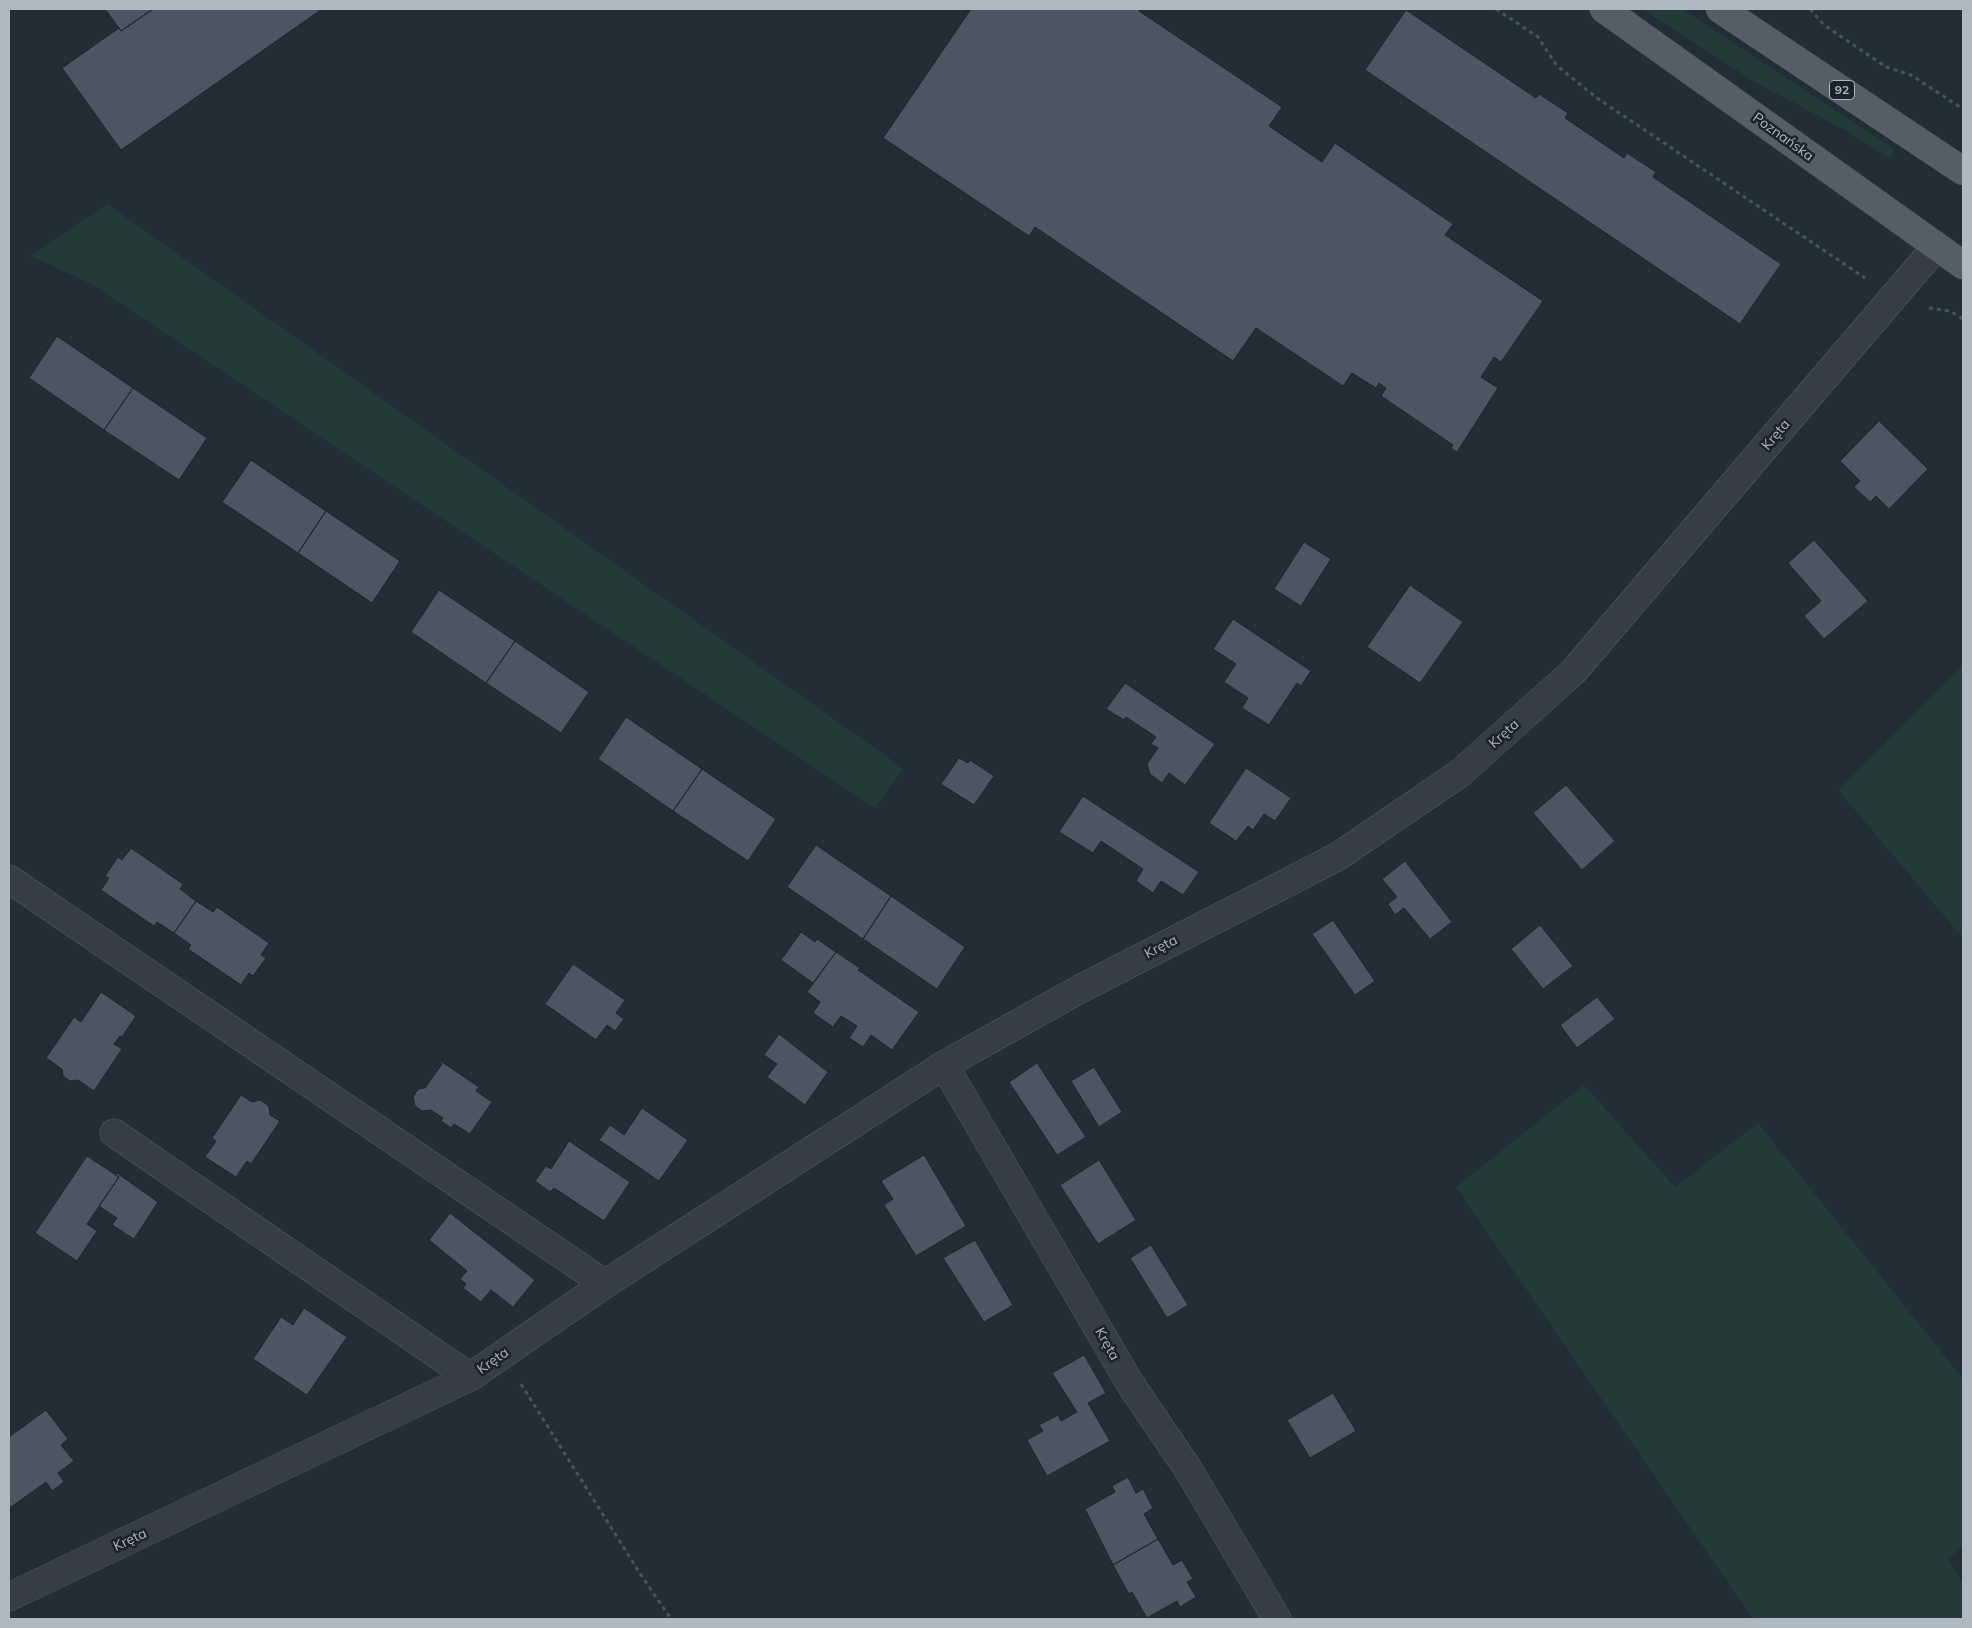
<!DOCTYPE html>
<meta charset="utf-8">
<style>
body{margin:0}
#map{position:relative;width:1972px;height:1628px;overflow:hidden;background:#212d37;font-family:Mulish,sans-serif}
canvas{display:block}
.frame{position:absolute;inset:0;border:10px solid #afb9c4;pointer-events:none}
</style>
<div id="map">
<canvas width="1972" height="1628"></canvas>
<div class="frame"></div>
</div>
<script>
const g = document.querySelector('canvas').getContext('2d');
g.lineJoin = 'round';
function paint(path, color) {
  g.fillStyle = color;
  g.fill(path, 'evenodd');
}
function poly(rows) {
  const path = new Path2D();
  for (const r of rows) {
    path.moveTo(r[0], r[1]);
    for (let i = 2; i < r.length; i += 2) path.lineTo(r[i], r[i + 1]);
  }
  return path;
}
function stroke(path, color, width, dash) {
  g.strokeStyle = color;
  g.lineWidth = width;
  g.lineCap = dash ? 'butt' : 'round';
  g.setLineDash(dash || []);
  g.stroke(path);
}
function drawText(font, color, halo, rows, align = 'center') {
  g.font = font + ' Mulish,sans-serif';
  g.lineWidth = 5;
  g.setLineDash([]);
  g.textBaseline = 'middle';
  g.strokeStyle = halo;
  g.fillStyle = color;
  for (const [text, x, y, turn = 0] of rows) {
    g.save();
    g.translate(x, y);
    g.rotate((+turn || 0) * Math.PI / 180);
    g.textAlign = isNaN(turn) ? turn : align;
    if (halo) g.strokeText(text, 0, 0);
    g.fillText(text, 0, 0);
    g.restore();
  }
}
paint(poly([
 [1642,9,1682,9,1895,150,1889,158,1850,133,1755,82],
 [107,204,903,768,875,808,93,285,31,256],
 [1963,664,1963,938,1838,790],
 [1584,1085,1675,1187,1758,1123,1963,1379,1963,1546,1948,1559,1963,1583,1963,1619,1753,1619,1456,1187]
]), '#243a39');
const building = poly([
 [105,9,153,9,121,31,105,9],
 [153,9,322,9,121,150,62,68,119,28,121,31,153,9],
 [971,9,1140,9,1139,11,1282,107,1269,126,1322,162,1335,143,1453,224,1445,235,1543,301,1501,362,1494,357,1481,377,1498,388,1457,452,1451,448,1453,445,1381,396,1386,388,1379,383,1376,388,1352,373,1343,386,1256,328,1233,361,1035,227,1029,236,883,138,971,9],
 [1406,10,1536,98,1539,94,1568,113,1565,118,1624,158,1627,153,1656,172,1653,177,1781,264,1740,324,1365,70,1406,10],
 [57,336,133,388,104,430,29,378,57,336],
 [133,388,207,438,179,480,104,430,133,388],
 [1879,421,1928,469,1889,509,1876,496,1870,502,1854,487,1860,481,1840,461,1879,421],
 [251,460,326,511,298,553,222,502,251,460],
 [326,511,400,561,372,603,298,553,326,511],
 [1814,540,1868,601,1824,639,1804,616,1821,601,1788,563,1814,540],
 [1304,542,1331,559,1301,606,1274,589,1304,542],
 [1410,585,1463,622,1420,683,1367,647,1410,585],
 [439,590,515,641,486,683,411,632,439,590],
 [1233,619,1311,671,1301,686,1297,683,1269,725,1242,708,1248,698,1224,682,1236,664,1213,649,1233,619],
 [515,641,589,692,561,733,486,683,515,641],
 [1125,683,1215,744,1185,785,1169,773,1162,783,1150,774,1147,764,1158,748,1151,744,1156,737,1126,717,1124,720,1106,709,1125,683],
 [626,717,702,769,673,811,598,759,626,717],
 [959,758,968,763,970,760,994,776,974,805,941,784,959,758],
 [1246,768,1291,798,1275,821,1264,814,1253,830,1248,826,1236,841,1209,823,1246,768],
 [702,769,776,819,748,861,673,811,702,769],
 [1566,785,1615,841,1582,870,1533,813,1566,785],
 [1083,796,1199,872,1183,895,1161,881,1153,893,1136,881,1143,869,1101,841,1093,853,1059,832,1083,796],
 [816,845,891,896,863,939,787,887,816,845],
 [131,848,183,884,180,889,196,901,174,933,157,922,154,926,101,890,109,878,105,876,118,857,122,860,131,848],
 [1405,861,1452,922,1430,939,1404,908,1395,915,1388,904,1397,897,1382,879,1405,861],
 [891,896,965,947,937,989,863,939,891,896],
 [196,901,213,912,217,907,269,943,261,955,266,958,253,976,249,973,241,985,188,949,191,945,174,933,196,901],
 [1333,920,1375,981,1355,995,1312,934,1333,920],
 [1540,925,1573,966,1543,989,1511,949,1540,925],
 [801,932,815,942,817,939,836,952,813,983,781,960,801,932],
 [836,952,860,968,858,970,919,1012,892,1050,871,1035,863,1047,849,1038,857,1026,841,1016,833,1027,813,1013,820,1002,807,992,836,952],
 [573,964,625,1000,616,1013,624,1019,615,1031,607,1025,596,1040,545,1004,573,964],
 [101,992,136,1016,122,1037,120,1036,114,1044,122,1049,94,1091,78,1080,70,1081,63,1076,62,1069,46,1058,74,1017,81,1022,101,992],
 [1597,997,1615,1019,1577,1048,1560,1025,1597,997],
 [779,1034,828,1072,805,1105,767,1077,777,1064,764,1055,779,1034],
 [439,1060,479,1087,476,1091,492,1102,470,1134,454,1124,451,1128,441,1121,443,1118,431,1110,422,1111,415,1106,413,1097,418,1089,425,1088,442,1064,438,1061,439,1060],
 [1037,1063,1086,1137,1057,1155,1009,1082,1037,1063],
 [1094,1067,1122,1112,1099,1127,1071,1081,1094,1067],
 [241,1095,252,1102,260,1100,269,1106,270,1115,280,1121,251,1164,247,1161,236,1177,205,1157,216,1141,212,1138,241,1095],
 [642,1108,688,1140,659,1181,599,1140,610,1125,624,1135,642,1108],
 [569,1141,630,1182,604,1221,554,1188,550,1192,535,1181,546,1166,551,1169,569,1141],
 [924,1155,966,1226,916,1256,884,1205,893,1199,881,1181,924,1155],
 [87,1156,119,1177,87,1224,97,1231,77,1261,35,1233,87,1156],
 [1099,1160,1136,1220,1098,1244,1060,1185,1099,1160],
 [117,1173,158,1202,134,1239,112,1225,117,1218,99,1206,119,1177,115,1175,117,1173],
 [450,1213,535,1280,513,1307,491,1290,481,1302,463,1288,466,1284,460,1279,467,1271,429,1240,450,1213],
 [975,1240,1013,1305,984,1322,943,1258,975,1240],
 [1151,1245,1188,1305,1167,1318,1130,1258,1151,1245],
 [304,1308,347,1337,307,1395,253,1359,281,1317,293,1325,304,1308],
 [1084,1355,1106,1393,1088,1403,1110,1441,1047,1476,1027,1440,1043,1431,1039,1425,1058,1415,1061,1421,1077,1412,1052,1373,1084,1355],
 [1333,1393,1356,1431,1310,1458,1287,1420,1333,1393],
 [46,1410,68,1439,61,1445,74,1461,58,1473,64,1482,52,1491,46,1482,11,1507,9,1504,9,1437,46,1410],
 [1128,1477,1136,1493,1143,1489,1153,1508,1144,1514,1158,1539,1113,1565,1085,1509,1115,1492,1112,1486,1128,1477],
 [1158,1539,1173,1565,1182,1560,1193,1579,1187,1582,1196,1597,1180,1607,1177,1601,1147,1618,1132,1592,1129,1594,1113,1565,1158,1539]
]);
paint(building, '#4a5763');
stroke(building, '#1c252e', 1);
const minor = poly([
 [9,879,605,1284],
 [944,1065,1131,1385,1188,1469,1277,1619],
 [114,1133,470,1377],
 [9,1597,470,1377,605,1284,944,1065,1080,989,1337,857,1459,774,1573,672,1936,247]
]);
const major = poly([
 [1604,9,1963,265],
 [1720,9,1963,171]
]);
stroke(minor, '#525c65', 29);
stroke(major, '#414a54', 29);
stroke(poly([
 [1496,9,1538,37,1557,66,1597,98,1865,278],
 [1810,9,1824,25,1886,67,1911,75,1963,109],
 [1929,308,1950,311,1963,319],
 [521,1384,641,1575,671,1619]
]), '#435757', 3, [4, 4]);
stroke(minor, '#353e48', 28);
stroke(major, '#535e68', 28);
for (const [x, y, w] of [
 [1842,90,25]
]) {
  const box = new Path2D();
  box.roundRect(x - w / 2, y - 9.5, w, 19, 4);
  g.fillStyle = '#1a232c';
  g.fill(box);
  stroke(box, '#afb9c4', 1);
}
drawText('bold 12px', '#afb9c4', null, [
 ["92",1842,90]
]);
drawText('14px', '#afb9c4', '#1a232c', [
 ["Poznańska",1783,137,36],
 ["Kręta",1776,435,-50],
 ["Kręta",1504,734,-42],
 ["Kręta",1161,947,-27],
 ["Kręta",1107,1344,60],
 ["Kręta",493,1361,-35],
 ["Kręta",130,1540,-25]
]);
</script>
